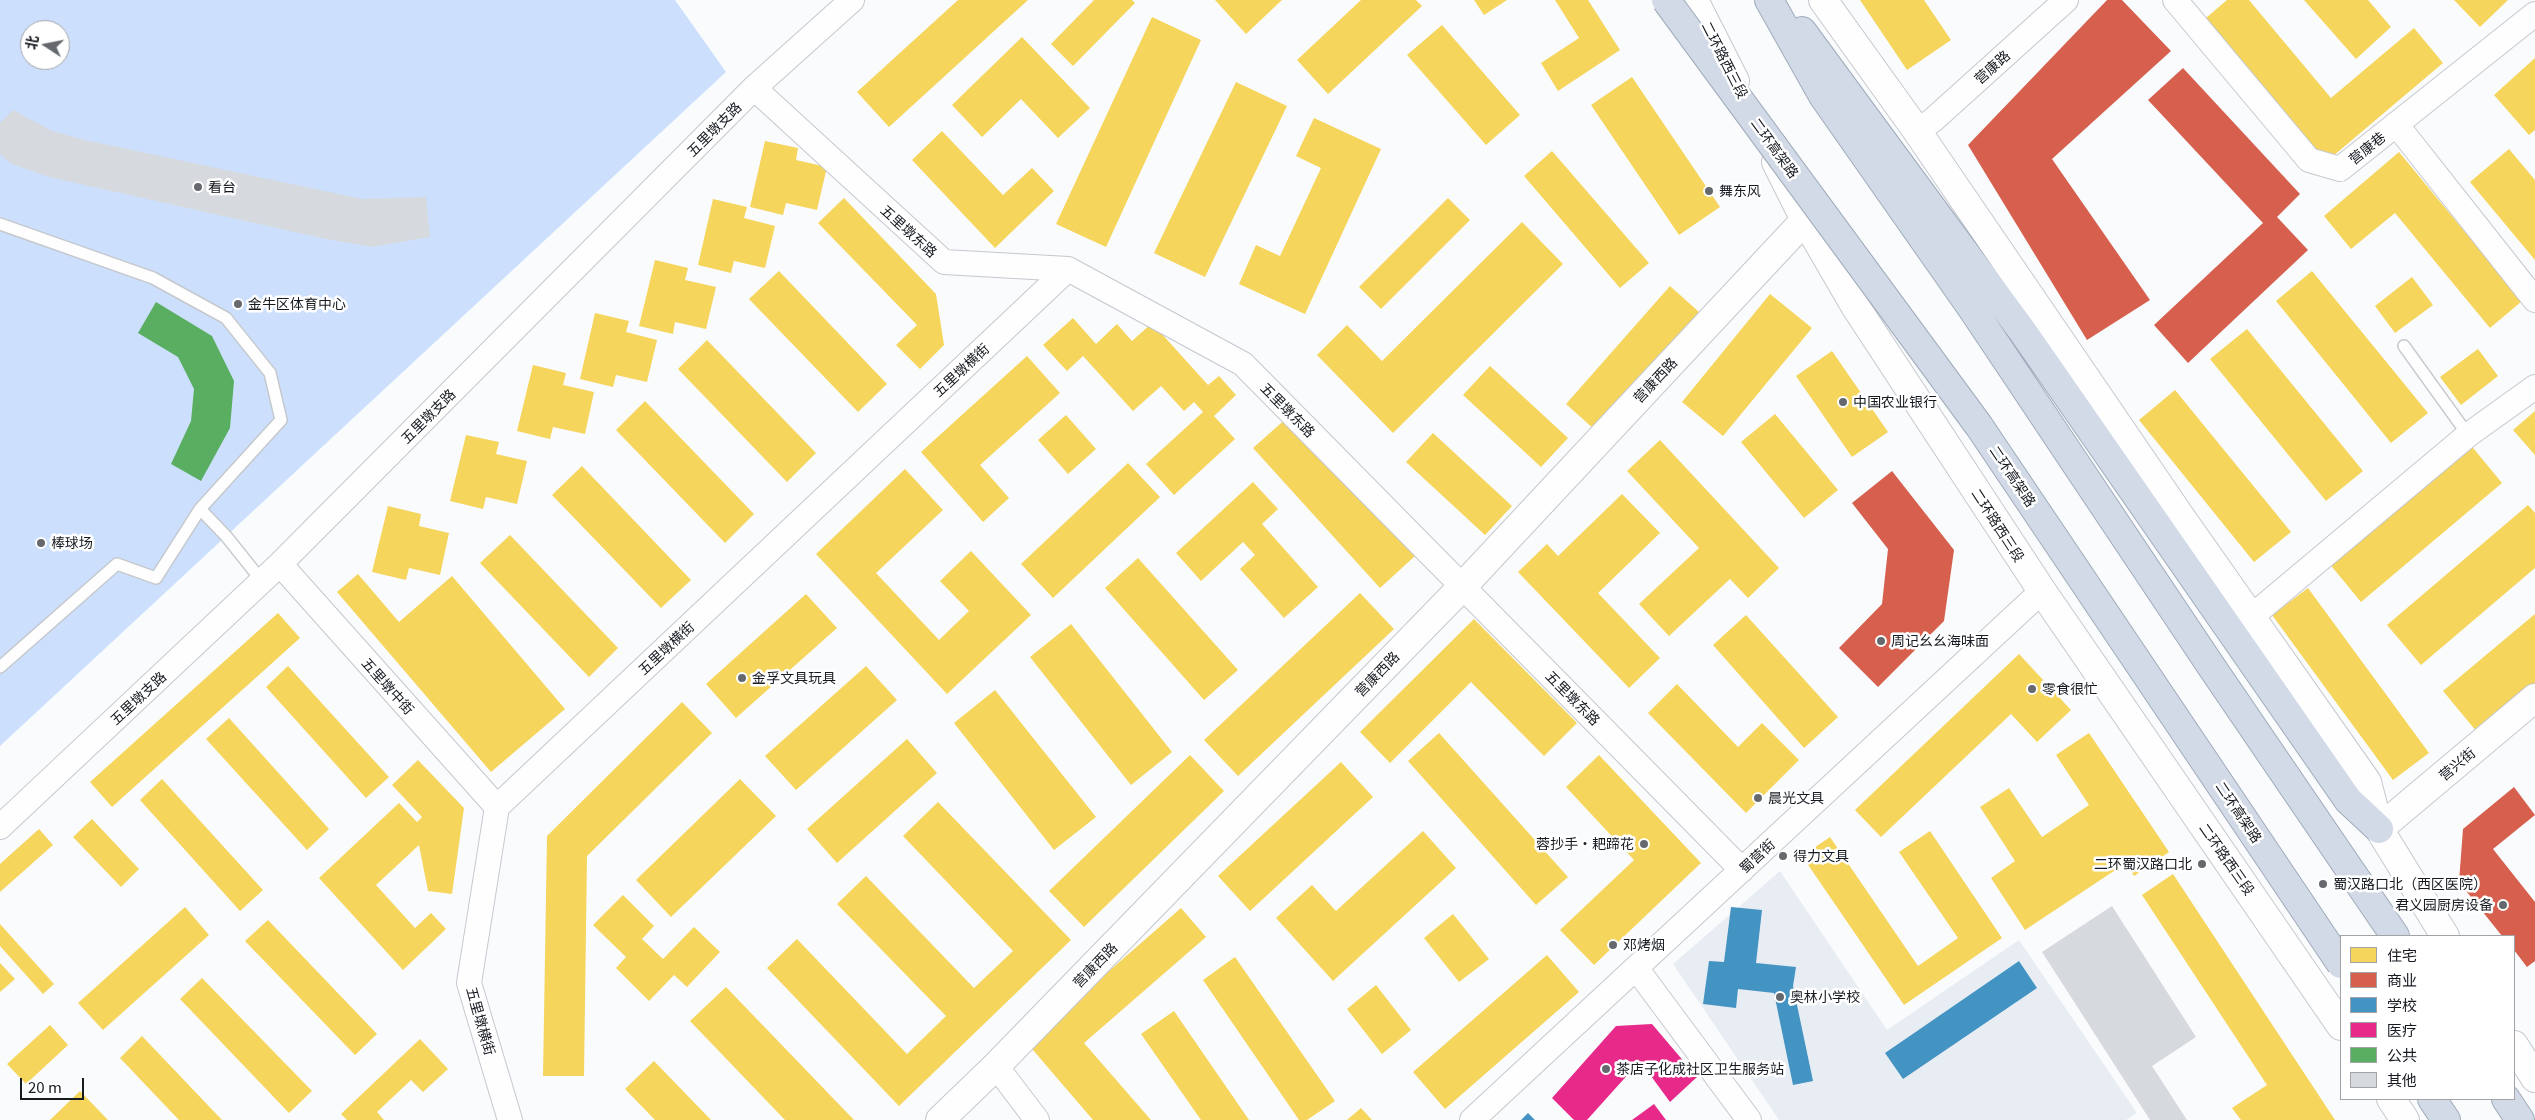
<!DOCTYPE html>
<meta charset="utf-8">
<style>
body{margin:0}
#map{position:relative;width:2535px;height:1120px;overflow:hidden;background:#f9fbfd;font-family:Georgia,"Noto Sans SC",serif}
canvas{display:block}
.legend{position:absolute;left:2340px;top:935px;width:175px;height:165px;box-sizing:border-box;background:#fff;border:1px solid #a2a3a6;margin:0;padding:6px 9px;list-style:none;font-size:15px;color:#161a21}
.legend li{display:flex;align-items:center;gap:10px;height:25px}
.legend b{width:25px;border:1px solid #a2a3a6}
.north{position:absolute;left:20px;top:20px;width:50px;height:50px;box-sizing:border-box;background:#fff;border:1px solid #a2a3a6;border-radius:50%;rotate:281deg;font-size:14px;font-weight:700;line-height:20px;text-align:center;color:#161a21}
.north::after{content:'';display:block;margin:auto;width:18px;height:22px;background:#65696e;clip-path:polygon(50% 0,100% 100%,50% 72%,0 100%)}
.scale{position:absolute;left:20px;top:1078px;width:64px;height:22px;box-sizing:border-box;border:2px solid #161a21;border-top:0;padding-left:6px;font-size:15px;line-height:18px;white-space:nowrap;color:#161a21;-webkit-text-stroke:4px #fff;paint-order:stroke}
</style>
<div id="map">
<canvas width="2535" height="1120"></canvas>
<ul class="legend">
<li><b style="height:14px;background:#f6d55c"></b>住宅</li>
<li><b style="height:14px;background:#d6604d"></b>商业</li>
<li><b style="height:14px;background:#4393c3"></b>学校</li>
<li><b style="height:14px;background:#e7298a"></b>医疗</li>
<li><b style="height:14px;background:#5aae61"></b>公共</li>
<li><b style="height:14px;background:#d6d9dd"></b>其他</li>
</ul>
<div class="north">北</div>
<div class="scale">20 m</div>
</div>
<script>
const g = document.querySelector('canvas').getContext('2d');
g.lineJoin = 'round';
function paint(path, color) {
  g.fillStyle = color;
  g.fill(path, 'evenodd');
}
function poly(rows) {
  const path = new Path2D();
  for (const r of rows) {
    path.moveTo(r[0], r[1]);
    for (let i = 2; i < r.length; i += 2) path.lineTo(r[i], r[i + 1]);
  }
  return path;
}
function stroke(path, color, width, dash) {
  g.strokeStyle = color;
  g.lineWidth = width;
  g.lineCap = dash ? 'butt' : 'round';
  g.setLineDash(dash || []);
  g.stroke(path);
}
function drawText(font, color, halo, rows, align = 'center') {
  g.font = font + ' Georgia,"Noto Sans SC",serif';
  g.lineWidth = 5;
  g.setLineDash([]);
  g.textBaseline = 'middle';
  g.strokeStyle = halo;
  g.fillStyle = color;
  for (const [text, x, y, turn = 0] of rows) {
    g.save();
    g.translate(x, y);
    g.rotate((+turn || 0) * Math.PI / 180);
    g.textAlign = isNaN(turn) ? turn : align;
    if (halo) g.strokeText(text, 0, 0);
    g.fillText(text, 0, 0);
    g.restore();
  }
}
paint(poly([
 [1780,871,1887,1030,2019,940,2137,1113,2126,1120,1779,1120,1673,964]
]), '#e8edf3');
paint(poly([
 [0,0,675,0,726,72,0,746],
 [30,30,60,30,60,60,30,60]
]), '#cce0fd');
paint(poly([
 [958,0,1028,0,889,127,857,92],
 [1094,0,1132,0,1135,3,1073,66,1051,44],
 [1215,0,1282,0,1246,34],
 [1361,0,1416,0,1422,6,1328,94,1297,60],
 [1474,0,1507,0,1484,15],
 [1555,0,1588,0,1620,50,1558,91,1541,63,1579,38],
 [1860,0,1924,0,1951,40,1907,70],
 [2227,0,2249,0,2331,98,2414,28,2443,63,2326,162,2206,18],
 [2304,0,2368,0,2391,27,2356,59],
 [2454,0,2508,0,2480,27],
 [1152,17,1201,40,1106,247,1056,224],
 [1442,25,1520,115,1486,145,1407,55],
 [1022,37,1090,108,1058,138,1021,99,982,137,952,105],
 [2535,58,2535,130,2529,135,2494,95],
 [1632,77,1720,207,1679,235,1591,105],
 [1236,82,1287,106,1205,277,1154,253],
 [1314,118,1381,149,1305,314,1239,284,1256,245,1280,256,1321,168,1296,156],
 [942,131,1003,195,1032,168,1054,191,995,248,912,160],
 [765,141,798,148,796,160,827,167,817,210,786,203,783,215,750,207],
 [2509,149,2535,180,2535,260,2470,182],
 [1552,151,1649,263,1620,288,1524,176],
 [2399,152,2522,301,2490,328,2395,213,2351,249,2324,216],
 [844,198,936,294,944,345,920,369,896,345,917,325,818,223],
 [1448,198,1470,220,1381,309,1359,287],
 [713,199,747,207,744,218,775,226,765,268,734,261,731,273,698,265],
 [1522,222,1563,264,1393,433,1317,355,1347,325,1382,361],
 [655,260,688,268,685,280,716,287,706,329,675,322,673,334,639,326],
 [779,271,887,384,858,412,749,299],
 [2312,271,2428,413,2391,443,2276,301],
 [2412,277,2433,305,2395,333,2375,306],
 [1670,286,1699,312,1595,430,1566,404],
 [1770,294,1812,328,1723,436,1682,402],
 [595,313,629,321,626,332,657,340,647,382,616,375,613,387,580,379],
 [1073,318,1096,344,1117,324,1132,341,1152,323,1208,385,1219,376,1236,395,1214,416,1235,439,1174,495,1146,464,1203,412,1194,402,1184,411,1161,386,1133,411,1083,356,1067,371,1043,345],
 [2247,329,2363,471,2326,501,2210,359],
 [707,340,816,453,787,482,678,369],
 [2478,349,2498,376,2461,405,2440,377],
 [1832,351,1888,432,1852,457,1796,376],
 [1027,356,1060,393,980,465,1009,498,983,522,921,452],
 [533,365,566,373,563,385,594,392,585,434,553,427,550,439,517,431],
 [1490,366,1568,438,1541,467,1463,395],
 [2175,390,2291,532,2254,562,2139,420],
 [645,401,754,514,725,543,616,430],
 [2535,411,2535,455,2513,430],
 [1775,414,1838,490,1804,518,1741,442],
 [1066,415,1096,449,1068,474,1038,440],
 [1289,416,1415,556,1380,588,1253,448],
 [1433,433,1512,506,1485,535,1406,462],
 [466,435,499,442,496,454,527,461,517,504,486,497,483,509,450,501],
 [1660,440,1779,568,1748,598,1730,579,1669,636,1639,604,1699,548,1627,471],
 [2469,443,2502,483,2361,602,2328,562],
 [1128,463,1160,497,1053,598,1021,564],
 [582,466,691,580,661,608,552,495],
 [905,469,943,510,876,573,939,640,969,611,940,581,971,551,1031,615,947,694,816,554],
 [1253,482,1278,509,1262,524,1318,587,1284,618,1240,569,1255,555,1243,542,1201,581,1176,553],
 [1622,494,1660,533,1598,593,1660,658,1629,688,1518,572,1547,544,1558,556],
 [2528,505,2535,513,2535,568,2421,665,2387,625],
 [388,506,421,514,419,526,449,533,440,575,409,568,406,580,372,572],
 [510,535,618,648,589,677,480,563],
 [1138,558,1238,670,1204,700,1105,588],
 [358,574,399,622,452,576,565,709,491,772,337,592],
 [2308,588,2429,753,2393,780,2272,615],
 [1360,593,1394,629,1238,776,1204,740],
 [806,594,837,628,736,718,706,684],
 [278,613,300,638,112,807,90,782],
 [2535,614,2535,683,2477,732,2443,691],
 [1746,615,1838,717,1804,748,1713,645],
 [1474,619,1577,723,1544,756,1471,682,1390,763,1360,732],
 [1071,624,1172,752,1131,785,1030,657],
 [2019,654,2071,710,2037,742,2011,714,1881,837,1855,810],
 [288,666,389,777,366,798,266,687],
 [866,666,897,700,796,790,765,756],
 [1677,684,1738,747,1762,723,1799,760,1746,813,1648,713],
 [995,690,1096,817,1054,850,954,723],
 [682,702,712,733,587,856,584,1076,543,1076,547,836],
 [229,718,329,829,307,850,206,739],
 [1439,733,1568,877,1536,905,1408,761],
 [2089,733,2169,852,2134,876,2126,863,2025,930,1991,878,2015,861,1980,807,2009,788,2042,837,2089,805,2056,755],
 [907,739,937,773,837,863,807,829],
 [1190,755,1224,791,1084,927,1049,891],
 [1599,755,1701,863,1594,965,1560,930,1634,860,1566,787],
 [418,760,464,808,452,894,428,891,419,845,376,885,415,928,431,913,446,929,403,970,319,878,399,803,417,822,422,817,392,785],
 [1341,762,1373,797,1250,911,1218,876],
 [162,779,263,890,240,911,140,800],
 [740,779,776,816,671,917,636,880],
 [938,802,1071,940,899,1106,767,968,797,939,907,1054,946,1016,837,904,866,876,974,988,1013,951,903,836],
 [92,819,139,869,121,887,73,837],
 [39,829,53,845,0,892,0,864],
 [1423,831,1456,868,1333,981,1276,918,1312,885,1336,911],
 [1930,831,2002,938,1904,1005,1802,856,1830,837,1918,966,1958,938,1899,852],
 [2173,874,2335,1120,2241,1120,2232,1108,2267,1085,2142,895],
 [623,895,654,926,642,939,663,959,694,927,720,952,687,987,674,975,649,1001,616,968,626,957,593,925],
 [185,907,209,935,103,1030,78,1003],
 [1181,908,1206,937,1084,1043,1151,1120,1093,1120,1027,1043],
 [1453,914,1489,959,1459,982,1424,938],
 [268,920,377,1034,355,1055,245,941],
 [0,924,54,984,43,994,0,946],
 [1547,955,1579,992,1445,1109,1413,1072],
 [1235,957,1335,1101,1307,1120,1299,1120,1203,980],
 [0,963,15,979,0,992],
 [202,978,312,1091,289,1113,180,999],
 [1376,985,1411,1030,1382,1054,1347,1009],
 [726,987,854,1120,785,1120,690,1021],
 [1174,1011,1249,1120,1201,1120,1141,1034],
 [50,1025,68,1045,26,1084,7,1064],
 [142,1036,222,1120,179,1120,120,1058],
 [420,1039,448,1069,423,1092,411,1080,377,1112,384,1120,347,1120,341,1114],
 [654,1061,711,1120,655,1120,625,1089],
 [80,1091,108,1120,50,1120],
 [1361,1108,1372,1120,1347,1120]
]), '#f6d55c');
paint(poly([
 [2107,0,2122,0,2171,51,2052,159,2150,300,2087,340,1968,145],
 [2183,68,2300,194,2277,217,2308,250,2188,363,2154,325,2263,223,2148,100],
 [1892,471,1954,550,1944,621,1878,687,1839,648,1882,604,1888,549,1852,503],
 [2514,787,2535,815,2493,849,2535,902,2535,961,2527,967,2514,950,2514,936,2502,936,2459,882,2463,829]
]), '#d6604d');
paint(poly([
 [1731,907,1762,910,1756,963,1796,967,1793,986,1813,1081,1793,1085,1774,993,1738,989,1736,1008,1703,1004,1709,961,1724,962],
 [2019,961,2037,988,1903,1079,1885,1053],
 [1528,1113,1535,1120,1521,1120]
]), '#4393c3');
paint(poly([
 [1652,1024,1697,1077,1670,1102,1640,1061,1587,1120,1574,1120,1552,1098,1616,1026],
 [1654,1104,1666,1120,1632,1120]
]), '#e7298a');
paint(poly([
 [156,302,212,336,234,381,230,428,201,481,171,464,191,421,194,389,178,357,138,333]
]), '#5aae61');
paint(poly([
 [13,110,52,131,85,140,362,199,426,197,430,237,372,247,326,239,49,177,12,164,0,154,0,123],
 [2112,906,2196,1037,2152,1066,2187,1120,2150,1120,2042,952]
]), '#d6d9dd');
const lane = poly([
 [0,224,153,278,226,318,270,373,281,420,200,509,226,536,262,581],
 [2404,346,2468,435],
 [0,667,117,564,156,578,200,509]
]);
const street = poly([
 [2175,0,2309,160,2340,169,2535,14],
 [754,88,944,262,1068,269,1243,364,1742,870],
 [2396,124,2535,300],
 [1917,131,1933,120,2066,0],
 [280,564,497,807],
 [2251,617,2468,435,2535,387],
 [0,827,280,564,754,88,852,0],
 [1636,968,1749,1120],
 [996,1066,1037,1120],
 [510,1120,469,983,497,807,1068,269],
 [1472,1120,2042,591]
]);
const secondary = poly([
 [1694,0,1735,81],
 [1823,0,1917,131,2180,516,2367,782,2379,829,2445,936],
 [1776,162,1805,220,1855,306,2042,591,2341,1026],
 [2379,829,2535,698],
 [2514,1045,2535,1078],
 [2391,1099,2405,1120],
 [940,1120,996,1066,1463,586,1805,220]
]);
const highway = poly([
 [1769,0,1823,96,1973,310,2211,666,2395,936],
 [1802,31,2023,332,2348,800,2379,829],
 [2432,1099,2446,1120],
 [2506,1099,2520,1120]
]);
stroke(lane, '#c5c8cd', 14);
stroke(street, '#c5c8cd', 26);
stroke(secondary, '#c5c8cd', 30);
stroke(highway, '#a0abb9', 30);
stroke(lane, '#fefeff', 11);
stroke(street, '#fefeff', 24);
stroke(secondary, '#fefeff', 28);
stroke(highway, '#d1dae6', 28);
const highwayBridge = poly([
 [1666,0,1979,426,2341,964]
]);
stroke(highwayBridge, '#a0abb9', 30, []);
stroke(highwayBridge, '#d1dae6', 28);
for (const [x, y, r, color] of [
 [198,187,5,"#65696e"],
 [1709,191,5,"#65696e"],
 [238,304,5,"#65696e"],
 [1843,402,5,"#65696e"],
 [41,543,5,"#65696e"],
 [1881,641,5,"#65696e"],
 [742,678,5,"#65696e"],
 [2032,689,5,"#65696e"],
 [1758,798,5,"#65696e"],
 [1644,844,5,"#65696e"],
 [1783,856,5,"#65696e"],
 [2202,864,5,"#65696e"],
 [2323,884,5,"#65696e"],
 [2503,905,5,"#65696e"],
 [1613,945,5,"#65696e"],
 [1780,997,5,"#65696e"],
 [1606,1069,5,"#65696e"]
]) {
  const dot = new Path2D();
  dot.arc(x, y, r, 0, 2 * Math.PI);
  g.fillStyle = color;
  g.fill(dot);
  stroke(dot, '#fff', 2);
}
drawText('14px', '#161a21', '#fff', [
 ["二环路西三段",1725,60,63],
 ["营康路",1992,67,-42],
 ["五里墩支路",714,129,-45],
 ["二环高架路",1775,148,54],
 ["营康巷",2367,148,-39],
 ["五里墩东路",909,231,42],
 ["五里墩横街",961,370,-43],
 ["营康西路",1655,380,-47],
 ["五里墩东路",1288,410,45],
 ["五里墩支路",428,416,-45],
 ["二环高架路",2013,476,56],
 ["二环路西三段",1998,525,57],
 ["五里墩横街",666,648,-43],
 ["营康西路",1377,674,-46],
 ["五里墩中街",388,686,48],
 ["五里墩支路",138,698,-43],
 ["五里墩东路",1573,698,45],
 ["营兴街",2457,764,-40],
 ["二环高架路",2239,812,56],
 ["蜀营街",1757,856,-43],
 ["二环路西三段",2227,859,55],
 ["营康西路",1095,965,-46],
 ["五里墩横街",481,1021,74]
]);
drawText('14px', '#161a21', '#fff', [
 ["看台",208,187],
 ["舞东风",1719,191],
 ["金牛区体育中心",248,304],
 ["中国农业银行",1853,402],
 ["棒球场",51,543],
 ["周记幺幺海味面",1891,641],
 ["金孚文具玩具",752,678],
 ["零食很忙",2042,689],
 ["晨光文具",1768,798],
 ["蓉抄手·耙蹄花",1634,844,"right"],
 ["得力文具",1793,856],
 ["二环蜀汉路口北",2192,864,"right"],
 ["蜀汉路口北（西区医院）",2333,884],
 ["君义园厨房设备",2493,905,"right"],
 ["邓烤烟",1623,945],
 ["奥林小学校",1790,997],
 ["茶店子化成社区卫生服务站",1616,1069]
], 'left');
</script>
